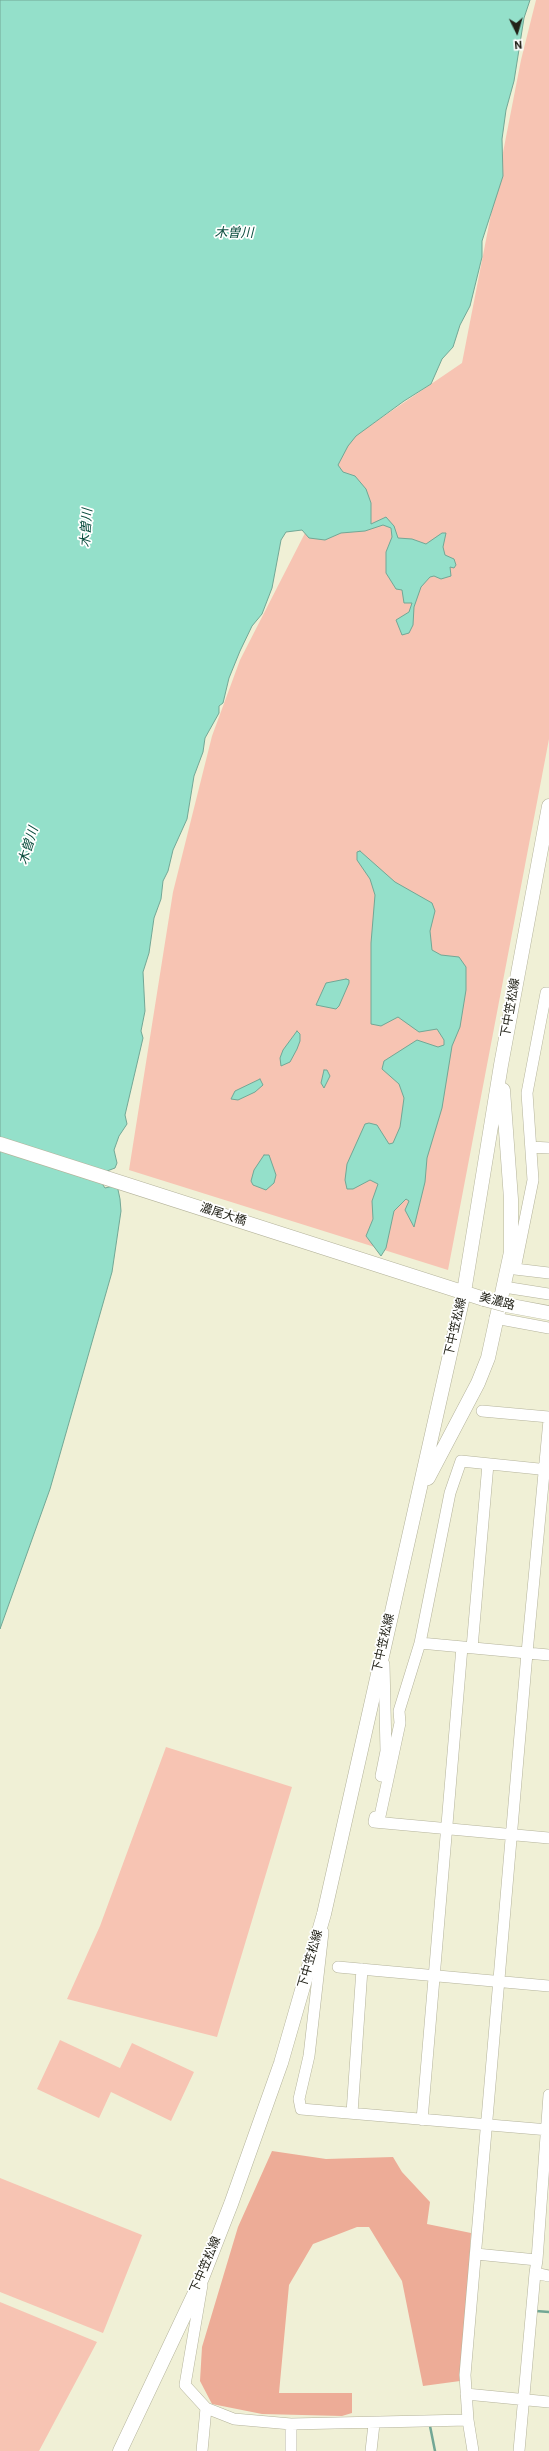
<!DOCTYPE html>
<meta charset="utf-8">
<style>
body{margin:0}
#map{position:relative;width:549px;height:2451px;overflow:hidden;background:#f0f0d6;font-family:Roboto,sans-serif}
canvas{display:block}
.north{position:absolute;left:497px;top:12px;width:40px;height:40px;-webkit-text-stroke:3px #fff;paint-order:stroke;rotate:175deg;font-size:11px;font-weight:700;line-height:16px;text-align:center;color:#222218}
.north::after{content:'';display:block;margin:auto;width:14px;height:18px;background:#222218;clip-path:polygon(50% 0,100% 100%,50% 72%,0 100%)}
</style>
<div id="map">
<canvas width="549" height="2451"></canvas>
<div class="north">N</div>
</div>
<script>
const g = document.querySelector('canvas').getContext('2d');
g.lineJoin = 'round';
function paint(path, color) {
  g.fillStyle = color;
  g.fill(path, 'evenodd');
}
function poly(rows) {
  const path = new Path2D();
  for (const r of rows) {
    path.moveTo(r[0], r[1]);
    for (let i = 2; i < r.length; i += 2) path.lineTo(r[i], r[i + 1]);
  }
  return path;
}
function stroke(path, color, width, dash) {
  g.strokeStyle = color;
  g.lineWidth = width;
  g.lineCap = dash ? 'butt' : 'round';
  g.setLineDash(dash || []);
  g.stroke(path);
}
function drawText(font, color, halo, rows, align = 'center') {
  g.font = font + ' Roboto,"Noto Sans JP",sans-serif';
  g.lineWidth = 3.5;
  g.setLineDash([]);
  g.textBaseline = 'middle';
  g.strokeStyle = halo;
  g.fillStyle = color;
  for (const [text, x, y, turn = 0] of rows) {
    g.save();
    g.translate(x, y);
    g.rotate((+turn || 0) * Math.PI / 180);
    g.textAlign = isNaN(turn) ? turn : align;
    if (halo) g.strokeText(text, 0, 0);
    g.fillText(text, 0, 0);
    g.restore();
  }
}
paint(poly([
 [536,0,549,0,549,739,448,1270,129,1170,173,892,212,736,240,660,304,535,343,444,462,363,521,60],
 [166,1747,292,1787,217,2037,67,1999,100,1926],
 [60,2040,120,2068,132,2043,194,2072,171,2121,111,2092,99,2118,37,2089],
 [0,2178,142,2235,103,2333,0,2292],
 [0,2302,97,2342,39,2451,0,2451]
]), '#f7c4b3');
paint(poly([
 [272,2151,326,2159,393,2157,402,2172,430,2202,427,2224,471,2233,468,2287,460,2381,423,2386,402,2281,369,2227,357,2227,313,2244,289,2285,279,2393,352,2393,352,2413,342,2416,262,2414,212,2404,200,2381,202,2347,238,2227]
]), '#edac97');
const water = poly([
 [0,0,530,0,524,18,514,81,506,110,502,139,503,176,482,241,482,257,470,306,460,325,453,347,442,359,431,384,404,401,356,436,348,446,338,465,343,472,355,476,366,489,371,503,371,524,386,517,394,526,398,538,412,539,426,544,442,533,446,533,443,547,445,555,454,559,456,565,454,568,450,567,451,576,441,579,434,576,430,577,421,587,414,607,413,625,409,633,402,635,396,620,409,612,412,603,404,603,402,590,396,589,386,573,386,552,392,537,391,528,383,525,365,531,341,533,325,540,309,538,302,530,286,532,281,540,272,588,262,614,252,626,240,651,229,678,223,703,219,706,219,713,205,738,203,752,194,776,187,819,173,850,168,871,163,881,161,899,154,918,149,953,143,972,145,1011,141,1031,143,1038,125,1115,127,1124,119,1136,114,1150,117,1163,115,1168,107,1171,103,1185,105,1188,117,1185,120,1199,121,1211,112,1272,50,1489,0,1629,0,0],
 [360,851,395,882,432,903,435,911,430,931,432,950,441,955,459,957,466,967,466,990,460,1027,452,1046,442,1108,427,1158,425,1182,414,1227,405,1210,409,1201,406,1199,394,1211,386,1248,381,1256,366,1236,373,1219,372,1201,378,1184,370,1180,353,1189,347,1189,345,1180,347,1164,365,1124,369,1123,377,1125,389,1144,393,1143,400,1127,404,1098,399,1084,382,1069,384,1061,417,1040,438,1047,444,1045,444,1040,437,1029,419,1032,398,1017,381,1026,371,1024,371,943,375,895,370,879,357,860,357,852,360,851],
 [346,979,349,980,349,983,339,1006,336,1009,316,1005,326,983,346,979],
 [297,1031,300,1034,300,1041,297,1049,290,1062,281,1066,280,1058,283,1050,297,1031],
 [324,1070,327,1070,330,1076,324,1088,321,1083,324,1070],
 [260,1079,263,1085,255,1092,238,1100,231,1099,235,1091,260,1079],
 [264,1155,269,1155,276,1175,274,1183,266,1190,253,1185,251,1181,254,1170,264,1155]
]);
paint(water, '#94e0ca');
stroke(water, '#72a795', 1);
stroke(poly([
 [536,2311,549,2312],
 [430,2426,435,2451]
]), '#72a795', 2.5);
const minor = poly([
 [549,993,546,993,527,1093,533,1180,515,1269,549,1273],
 [531,1147,549,1148],
 [504,1287,549,1294],
 [495,1318,549,1328],
 [482,1411,549,1417],
 [420,1643,549,1655],
 [472,1648,488,1464],
 [381,1776,386,1751,384,1664],
 [375,1817,374,1822,549,1838],
 [374,1822,380,1816,400,1723,399,1711,420,1643,450,1493,461,1461,549,1470],
 [323,1932,309,2056,299,2099,301,2109,549,2130],
 [338,1967,549,1986],
 [352,2113,362,1969],
 [422,2120,462,1647],
 [476,2254,537,2260,535,2273,549,2276],
 [537,2260,549,2095],
 [202,2285,185,2385,206,2408,234,2419,291,2424,468,2420],
 [466,2394,549,2402],
 [202,2451,206,2408],
 [291,2451,291,2424],
 [371,2451,374,2424],
 [473,2451,468,2420,465,2375,527,1653,549,1420],
 [519,2451,535,2273]
]);
const major = poly([
 [0,1144,484,1299],
 [506,1305,549,1313],
 [428,1478,478,1383,488,1358,511,1252,511,1199,503,1090],
 [120,2451,202,2278,231,2204,281,2063,324,1914,464,1292,501,1065,549,806]
]);
stroke(minor, '#b4b39b', 12);
stroke(major, '#b4b39b', 15);
stroke(minor, '#fff', 11);
stroke(major, '#fff', 14);
const majorBridge = poly([
 [484,1299,506,1305]
]);
stroke(majorBridge, '#b4b39b', 15, []);
stroke(majorBridge, '#fff', 14);
drawText('12px', '#222218', '#fff', [
 ["下中笠松線",511,1008,-80],
 ["濃尾大橋",223,1215,18],
 ["美濃路",497,1302,15],
 ["下中笠松線",456,1327,-77],
 ["下中笠松線",384,1643,-77],
 ["下中笠松線",311,1959,-74],
 ["下中笠松線",206,2265,-67]
]);
drawText('italic 13px', '#0b4d3e', '#fff', [
 ["木曽川",234,234],
 ["木曽川",87,528,-86],
 ["木曽川",29,846,-73]
]);
</script>
